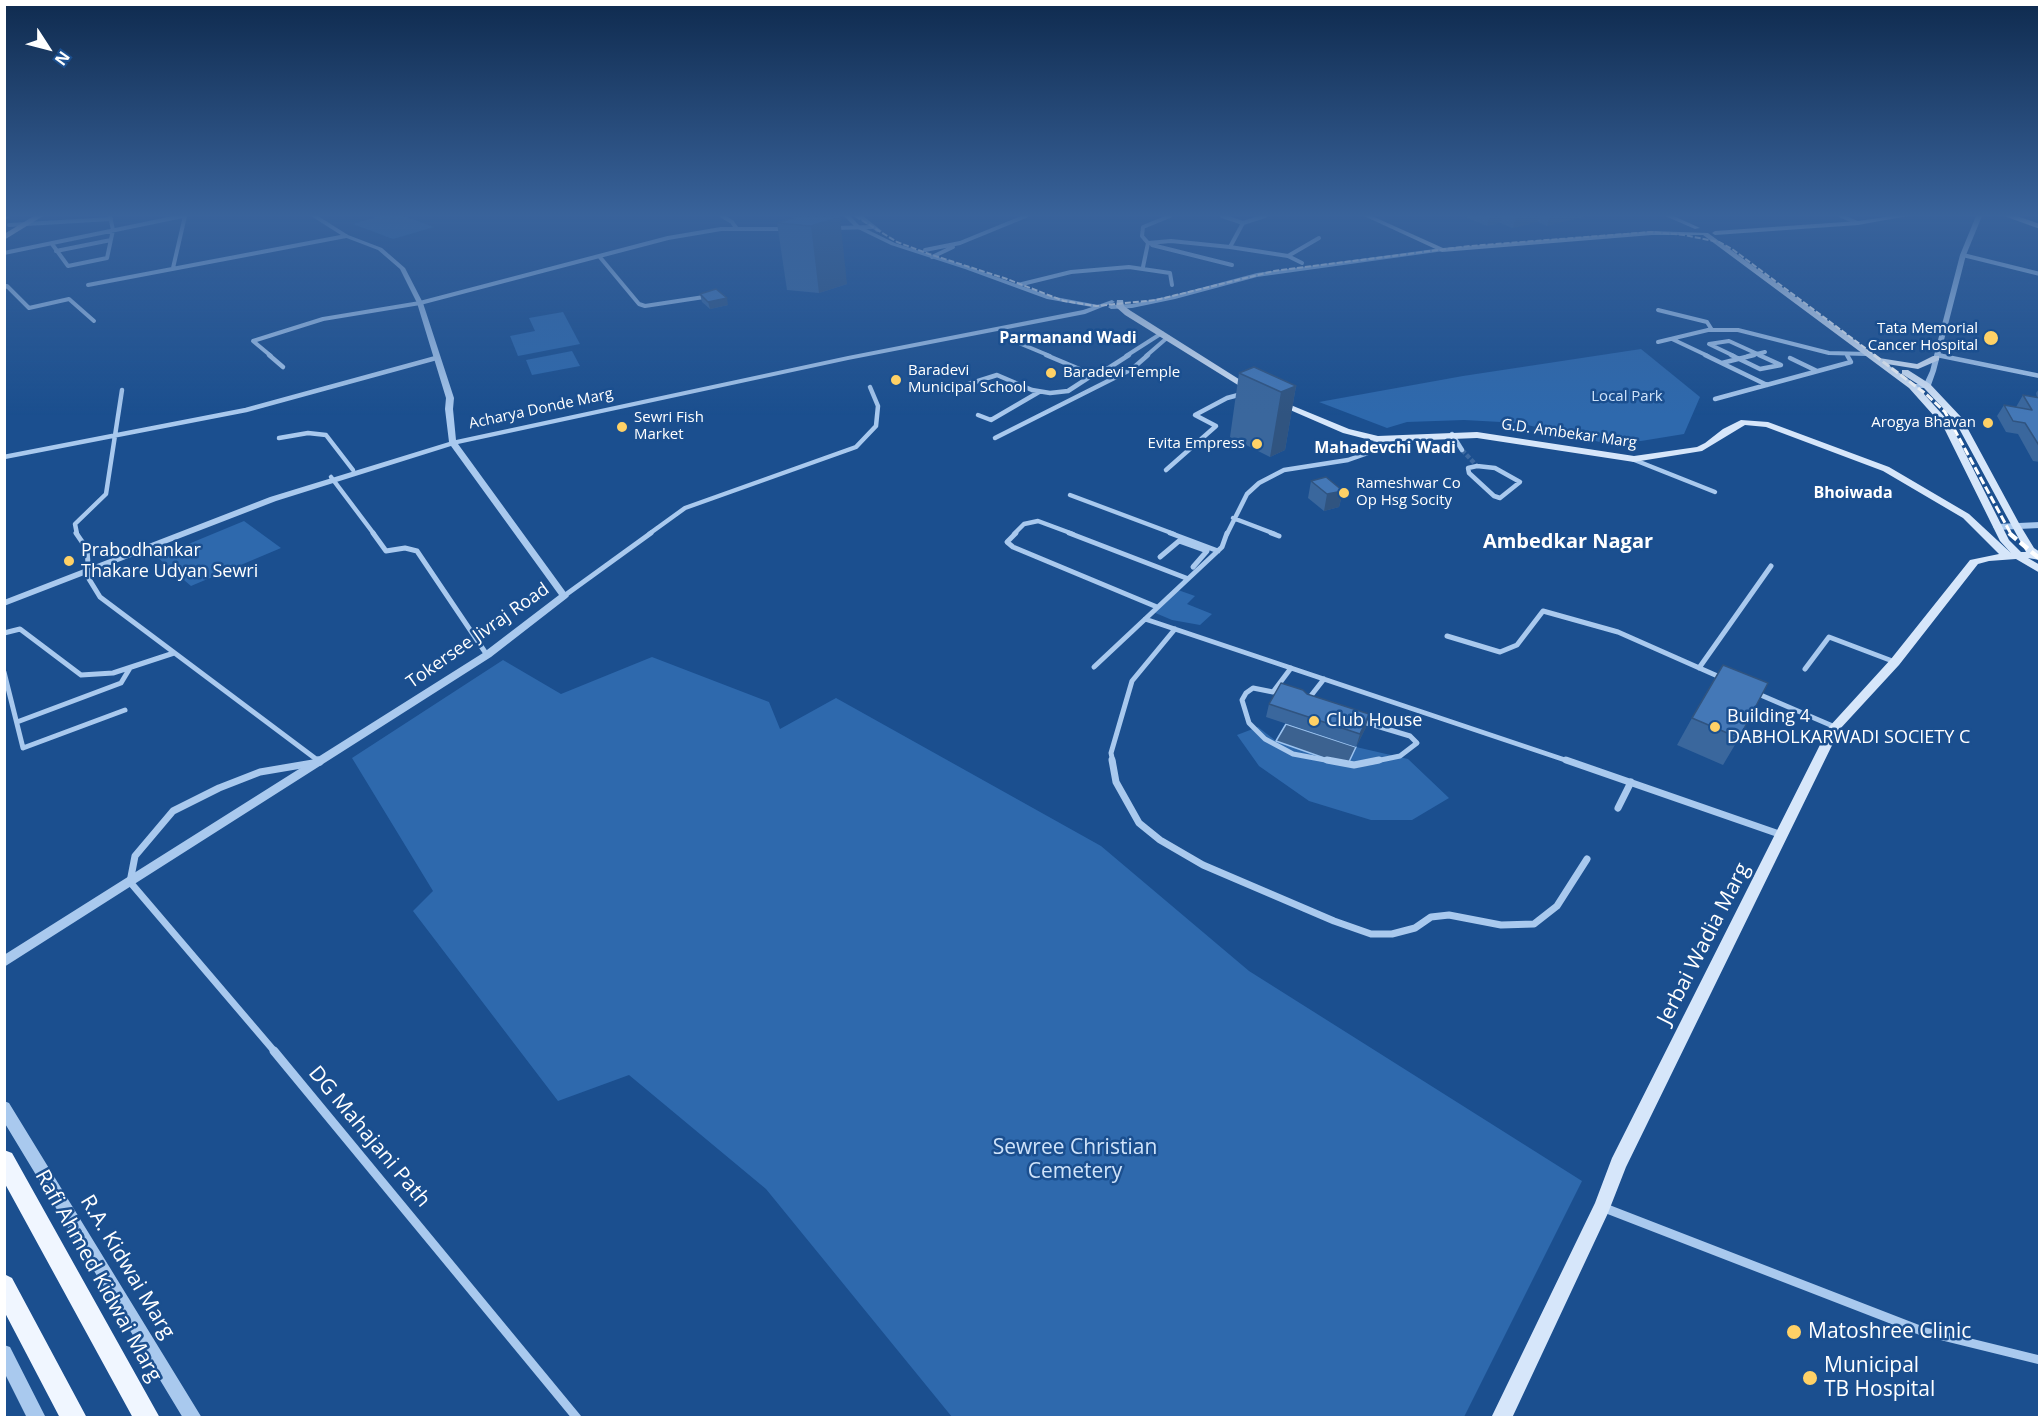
<!DOCTYPE html>
<style>
body{margin:0}
#map{position:relative;width:2044px;height:1422px;overflow:hidden;background:#1b4f8f;font-family:"Open Sans",sans-serif}
canvas{display:block}
.frame{position:absolute;inset:0;border:6px solid #fff;pointer-events:none}
.north{position:absolute;left:18px;top:18px;width:60px;height:60px;-webkit-text-stroke:4px #1b4f8f;paint-order:stroke;rotate:126deg;font-size:16px;font-weight:700;line-height:24px;text-align:center;color:#fff}
.north::after{content:'';display:block;margin:auto;width:21px;height:27px;background:#fff;clip-path:polygon(50% 0,100% 100%,50% 72%,0 100%)}
</style>
<div id="map">
<canvas width="2044" height="1422"></canvas>
<div class="frame"></div>
<div class="north">N</div>
</div>
<script>
const g = document.querySelector('canvas').getContext('2d');
g.lineJoin = 'round';
function paint(path, color) {
  g.fillStyle = color;
  g.fill(path, 'evenodd');
}
function poly(rows) {
  const path = new Path2D();
  for (const r of rows) {
    path.moveTo(r[0], r[1]);
    for (let i = 2; i < r.length; i += 2) path.lineTo(r[i], r[i + 1]);
  }
  return path;
}
function stroke(path, color, width, dash) {
  g.strokeStyle = color;
  g.lineWidth = width;
  g.lineCap = dash ? 'butt' : 'round';
  g.setLineDash(dash || []);
  g.stroke(path);
}
function drawText(font, color, halo, rows, align = 'center') {
  g.font = font + ' "Open Sans",sans-serif';
  g.lineWidth = 5;
  g.setLineDash([]);
  g.textBaseline = 'middle';
  g.strokeStyle = halo;
  g.fillStyle = color;
  for (const [text, x, y, turn = 0] of rows) {
    g.save();
    g.translate(x, y);
    g.rotate((+turn || 0) * Math.PI / 180);
    g.textAlign = isNaN(turn) ? turn : align;
    if (halo) g.strokeText(text, 0, 0);
    g.fillText(text, 0, 0);
    g.restore();
  }
}
paint(poly([
 [380,216,403,216,434,227,393,239,353,224],
 [563,312,580,344,518,356,510,336,535,331,529,318],
 [1641,349,1700,397,1684,434,1641,441,1604,443,1519,423,1464,420,1407,422,1387,428,1319,402,1463,376],
 [572,351,580,366,532,375,526,360],
 [244,521,281,548,191,586,157,557],
 [1178,590,1195,596,1187,604,1212,614,1200,625,1172,620,1153,612],
 [652,657,769,702,780,729,836,698,1101,846,1249,971,1582,1181,1464,1417,952,1417,766,1189,629,1075,558,1101,413,911,433,891,352,758,503,660,561,694],
 [1258,727,1276,741,1347,766,1356,747,1408,759,1449,798,1412,820,1371,820,1309,801,1259,766,1237,735]
]), '#2e69ad');
const water = poly([
 [1286,724,1356,747,1347,766,1276,741,1286,724]
]);
paint(water, '#3c6290');
stroke(water, '#9cc4f0', 1.5);
stroke(poly([
 [1462,450,1477,466]
]), '#3d69a0', 4.5, [4.5, 2]);
stroke(poly([
 [722,216,732,222,737,229],
 [1222,216,1243,223,1230,247],
 [1841,216,1858,223],
 [1243,223,1265,216],
 [9,225,111,219],
 [835,228,872,227],
 [1148,243,1171,241,1230,247,1288,256,1302,263],
 [52,244,68,266,107,258,113,230,110,216],
 [1152,245,1232,265],
 [925,250,960,243,1026,216],
 [56,251,111,240],
 [4,253,183,216],
 [1963,255,2040,274],
 [599,256,639,304,645,306,704,297],
 [1288,256,1319,238],
 [932,257,953,247],
 [1143,267,1148,243,1142,236,1143,227,1170,216],
 [173,268,185,216],
 [88,285,346,236],
 [1018,285,1071,272,1129,267,1170,273,1172,285],
 [4,287,7,286,29,308,69,299,94,321],
 [1658,310,1707,322,1712,330],
 [1002,336,1050,356],
 [1672,339,1708,356],
 [1658,342,1708,330,1738,330,1829,353,1867,354],
 [1937,355,1943,356],
 [271,356,253,341,323,319,420,303,668,238,721,229,786,229],
 [1126,356,1162,333],
 [1146,356,1168,337],
 [1734,356,1709,344,1729,341,1762,356],
 [1748,356,1765,352]
]), '#a9c9ee', 4);
stroke(poly([
 [269,355,283,367],
 [1046,355,1096,376,1129,355],
 [1705,355,1767,385],
 [1731,355,1760,369,1781,365,1759,355],
 [1937,355,2040,376],
 [1790,358,1817,371],
 [1722,363,1754,355],
 [956,393,956,388,997,375,1032,390,1050,393,1068,391,1091,376],
 [1715,399,1851,362,1847,355],
 [978,415,991,420,1039,392],
 [1452,434,1462,450],
 [279,438,308,433,326,435,353,470],
 [995,438,1132,369,1148,355],
 [4,457,246,410,436,358],
 [1632,459,1715,492],
 [1477,466,1495,468,1520,482,1500,498,1494,496,1469,473,1468,468,1477,466],
 [1166,470,1216,426,1195,415,1227,398,1242,394],
 [331,477,374,534],
 [1070,495,1174,534],
 [1233,518,1275,534],
 [77,534,75,524,106,494,122,390],
 [649,534,685,508,856,447,876,426,878,406,870,387],
 [1014,534,1024,524,1038,521,1073,534],
 [1227,534,1247,494,1259,483,1284,470,1348,460,1368,453,1378,439]
]), '#a9c9ee', 4.5);
stroke(poly([
 [76,533,87,549,89,579,100,597,320,762],
 [373,533,386,551,405,548,417,551,487,655],
 [1016,533,1007,542,1013,547,1157,607],
 [1069,533,1186,578],
 [1170,533,1218,551],
 [1271,533,1279,536],
 [1160,557,1179,541,1207,551,1193,567],
 [564,596,651,533],
 [1145,619,1571,762],
 [4,633,20,629,81,675,113,673,174,653],
 [1447,636,1500,652,1517,645,1543,611,1618,632,1722,678],
 [1094,667,1222,547,1227,533],
 [1291,668,1273,692,1253,688,1246,693,1242,700,1249,723,1265,739,1293,754,1336,762],
 [1699,668,1771,566],
 [1805,669,1829,637,1895,662],
 [4,672,23,748,125,710],
 [1756,693,1835,727],
 [1306,702,1324,679],
 [1360,721,1410,736,1417,743,1400,756,1371,762],
 [17,722,121,683,130,668],
 [1113,762,1111,753,1132,681,1175,629]
]), '#a9c9ee', 5);
stroke(poly([
 [318,760,320,762],
 [1112,760,1116,782,1139,823,1160,840,1203,865,1334,921,1371,934,1392,934,1415,928,1431,917,1449,915,1501,925,1534,924,1557,906,1587,859],
 [1327,760,1354,765,1379,760],
 [1566,760,1782,835],
 [1618,808,1631,782],
 [275,1052,130,882,135,856,173,811,219,788,260,772,313,763]
]), '#a9c9ee', 7);
stroke(poly([
 [274,1051,577,1418],
 [1602,1207,1922,1331,2040,1360]
]), '#a9c9ee', 9);
paint(poly([
 [311,216,318,216,348,235,382,248,405,268,423,303,454,398,453,409,456,440,848,356,1083,310,1092,307,1047,299,965,269,891,245,856,228,844,216,850,216,860,226,895,243,969,267,1050,296,1098,305,1112,300,1115,302,1085,314,848,360,458,444,567,594,569,596,567,598,491,657,4,967,4,955,483,653,559,595,451,446,276,501,4,606,4,600,270,497,449,442,445,409,446,398,417,303,400,269,378,250,344,237,311,216],
 [856,216,863,216,882,231,877,232,856,216],
 [1976,216,1982,216,1966,255,1936,371,1930,388,1909,388,1909,384,1924,384,1930,371,1960,255,1976,216],
 [1442,248,1444,249,1444,251,1257,277,1175,299,1132,308,1111,309,1108,307,1111,305,1132,304,1174,295,1257,273,1442,248],
 [2040,522,2040,528,1997,530,1993,527,1997,524,2040,522],
 [4,1101,9,1103,202,1418,183,1418,4,1122,4,1101],
 [4,1345,10,1347,46,1418,27,1418,4,1372,4,1345]
]), '#a9c9ee');
paint(poly([
 [1364,216,1372,216,1443,248,1652,231,1708,233,1879,358,1917,364,1933,356,1939,356,1939,360,1918,369,1887,364,1915,384,1950,423,2009,540,2021,552,2026,552,1955,421,1924,388,1902,374,1902,370,1908,370,1930,384,1962,418,2020,525,2034,548,2040,552,2040,560,2028,558,2040,565,2040,573,2016,559,1989,561,1978,564,1899,665,1840,729,1626,1167,1608,1213,1512,1418,1491,1418,1595,1203,1612,1158,1829,727,1891,659,1970,560,1999,554,1963,518,1883,471,1766,427,1745,425,1702,451,1634,462,1477,438,1378,442,1343,433,1274,403,1281,401,1349,429,1378,436,1477,432,1634,456,1697,447,1705,443,1723,429,1741,420,1768,422,1889,467,1969,514,2011,553,2000,541,1943,426,1909,388,1703,235,1652,235,1442,252,1364,216],
 [1665,216,1674,216,1700,228,1695,229,1665,216],
 [1892,216,1908,216,1858,225,1715,235,1712,233,1715,231,1858,221,1892,216],
 [1117,300,1123,300,1124,306,1131,311,1253,388,1246,390,1125,315,1116,307,1117,300]
]), '#d6e6fa');
paint(poly([
 [34,216,43,216,4,240,4,234,34,216],
 [4,1150,12,1153,160,1418,133,1418,4,1182,4,1150],
 [4,1274,12,1278,87,1418,60,1418,4,1311,4,1274]
]), '#f0f6ff');
paint(poly([
 [2004,216,2017,216,2040,224,2040,229,2004,216]
]), '#f8faff');
stroke(poly([
 [855,216,897,242,929,254,1007,279,1064,301,1096,306,1156,300,1274,271,1470,246,1651,232,1684,235,1719,242,1732,249,1876,356],
 [4,219,10,216]
]), '#fff', 2, [6, 2]);
stroke(poly([
 [1874,355,1926,394,1945,412,2011,534]
]), '#fff', 3, [8, 3]);
stroke(poly([
 [2009,533,2040,559]
]), '#fff', 4.5, [10, 4.5]);
paint(poly([
 [827,216,847,284,819,293,787,290,777,223],
 [1467,216,1586,216,1547,226,1538,222,1513,228,1500,223,1487,226,1467,218],
 [700,294,728,305,710,309,702,302],
 [1239,373,1296,386,1285,450,1270,457,1230,437],
 [2040,378,2040,462,2033,461,2018,434,2006,432,1997,416,2004,405,2016,407,2023,395,2037,397,2036,393,2039,389,2038,380],
 [1311,481,1343,491,1339,507,1324,511,1308,498],
 [1307,694,1366,727,1356,747,1266,717,1269,704],
 [1692,718,1739,738,1723,765,1677,745]
]), '#3a679d');
paint(poly([
 [1490,216,1502,216,1500,223,1487,226],
 [1516,216,1539,216,1538,222,1513,228],
 [1550,216,1586,216,1547,226],
 [840,217,847,284,819,293,811,226],
 [727,298,728,305,710,309,708,302],
 [1296,386,1285,450,1270,457,1281,392],
 [1343,491,1339,507,1324,511,1327,494],
 [1369,714,1366,727,1356,747,1360,734]
]), '#305480');
const building = poly([
 [800,216,827,216,840,217,811,226,777,223,800,216],
 [716,289,727,298,708,302,700,294,716,289],
 [1254,367,1296,386,1281,392,1239,373,1254,367],
 [2023,395,2040,398,2040,447,2025,423,2013,421,2004,405,2032,410,2023,395],
 [1326,477,1343,491,1327,494,1311,481,1326,477],
 [1723,665,1768,683,1739,738,1692,718,1723,665],
 [1281,683,1303,690,1307,694,1369,714,1360,734,1269,704,1281,683]
]);
paint(building, '#4478b7');
stroke(building, '#305480', 1.5);
const sky = g.createLinearGradient(0, 0, 0, 415);
sky.addColorStop(0, '#0f2b4f');
sky.addColorStop(0.52, '#39639b');
sky.addColorStop(1, '#39639b00');
g.fillStyle = sky;
g.fillRect(0, 0, 2044, 415);
for (const [x, y, r, color] of [
 [1991,338,8,"#ffd166"],
 [1051,373,6,"#ffd166"],
 [896,380,6,"#ffd166"],
 [1988,423,6,"#ffd166"],
 [622,427,6,"#ffd166"],
 [1257,444,6,"#ffd166"],
 [1344,493,6,"#ffd166"],
 [69,561,6,"#ffd166"],
 [1314,721,6,"#ffd166"],
 [1715,727,6,"#ffd166"],
 [1794,1332,8,"#ffd166"],
 [1810,1378,8,"#ffd166"]
]) {
  const dot = new Path2D();
  dot.arc(x, y, r, 0, 2 * Math.PI);
  g.fillStyle = color;
  g.fill(dot);
  stroke(dot, '#1b4f8f', 2);
}
drawText('15px', '#fff', '#1b4f8f', [
 ["Tata Memorial",1978,329,"right"],
 ["Cancer Hospital",1978,346,"right"],
 ["Baradevi",908,371],
 ["Municipal School",908,388],
 ["Baradevi Temple",1063,373],
 ["Sewri Fish",634,418],
 ["Market",634,435],
 ["Arogya Bhavan",1976,423,"right"],
 ["Evita Empress",1245,444,"right"],
 ["Rameshwar Co",1356,484],
 ["Op Hsg Socity",1356,501]
], 'left');
drawText('15px', '#cfe3fa', '#1b4f8f', [
 ["Local Park",1627,397]
]);
drawText('15px', '#fff', '#1b4f8f', [
 ["Acharya Donde Marg",541,409,-12],
 ["G.D. Ambekar Marg",1569,434,8]
]);
drawText('bold 16px', '#fff', '#1b4f8f', [
 ["Parmanand Wadi",1068,338],
 ["Mahadevchi Wadi",1385,448],
 ["Bhoiwada",1853,493]
]);
drawText('18px', '#fff', '#1b4f8f', [
 ["Prabodhankar",81,551],
 ["Thakare Udyan Sewri",81,572],
 ["Building 4",1727,717],
 ["DABHOLKARWADI SOCIETY C",1727,738],
 ["Club House",1326,721]
], 'left');
drawText('18px', '#fff', '#1b4f8f', [
 ["Tokersee Jivraj Road",478,636,-35]
]);
drawText('bold 20px', '#fff', '#1b4f8f', [
 ["Ambedkar Nagar",1568,542]
]);
drawText('21px', '#fff', '#1b4f8f', [
 ["Jerbai Wadia Marg",1704,944,-63],
 ["DG Mahajani Path",369,1137,50],
 ["R.A. Kidwai Marg",127,1267,59],
 ["Rafi Ahmed Kidwai Marg",98,1276,61]
]);
drawText('21px', '#cfe3fa', '#1b4f8f', [
 ["Sewree Christian",1075,1148],
 ["Cemetery",1075,1172]
]);
drawText('21px', '#fff', '#1b4f8f', [
 ["Matoshree Clinic",1808,1332],
 ["Municipal",1824,1366],
 ["TB Hospital",1824,1390]
], 'left');
</script>
